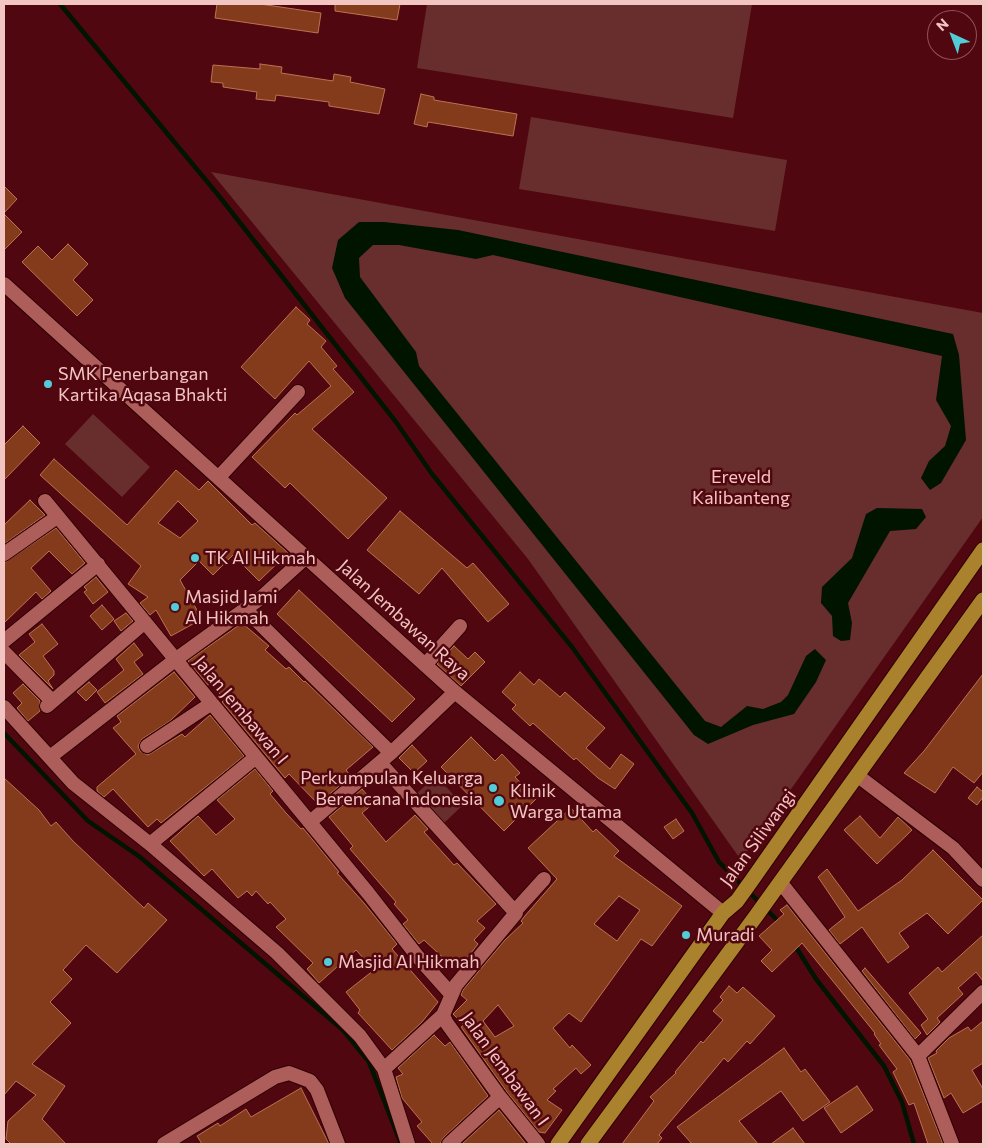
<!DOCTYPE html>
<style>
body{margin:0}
#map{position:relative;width:987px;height:1148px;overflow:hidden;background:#51070f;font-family:Commissioner,sans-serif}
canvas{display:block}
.frame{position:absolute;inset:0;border:5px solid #f2c5c2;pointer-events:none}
.north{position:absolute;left:927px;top:10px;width:50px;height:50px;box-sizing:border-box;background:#51070f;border:1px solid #915357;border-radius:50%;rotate:317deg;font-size:14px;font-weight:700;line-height:20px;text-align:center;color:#f2c5c2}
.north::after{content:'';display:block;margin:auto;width:18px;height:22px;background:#52ccd6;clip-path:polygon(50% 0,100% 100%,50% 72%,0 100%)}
</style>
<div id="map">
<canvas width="987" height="1148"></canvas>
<div class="frame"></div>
<div class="north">N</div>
</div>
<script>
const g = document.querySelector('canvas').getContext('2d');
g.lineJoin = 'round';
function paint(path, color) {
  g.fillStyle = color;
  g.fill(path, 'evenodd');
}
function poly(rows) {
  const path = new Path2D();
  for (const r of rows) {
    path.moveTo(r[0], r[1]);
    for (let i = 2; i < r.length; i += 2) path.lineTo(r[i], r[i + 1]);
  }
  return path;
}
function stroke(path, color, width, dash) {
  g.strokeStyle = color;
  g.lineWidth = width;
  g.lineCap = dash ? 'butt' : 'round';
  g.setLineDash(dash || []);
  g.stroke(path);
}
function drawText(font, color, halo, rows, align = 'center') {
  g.font = font + ' Commissioner,sans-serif';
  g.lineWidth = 5;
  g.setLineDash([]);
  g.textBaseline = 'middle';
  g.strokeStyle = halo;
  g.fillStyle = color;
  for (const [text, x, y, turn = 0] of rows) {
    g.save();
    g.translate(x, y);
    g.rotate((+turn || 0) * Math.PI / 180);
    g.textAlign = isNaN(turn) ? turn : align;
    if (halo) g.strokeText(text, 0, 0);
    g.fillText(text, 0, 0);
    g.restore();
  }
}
paint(poly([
 [427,4,752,4,733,118,417,68],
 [531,117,787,160,775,231,519,189],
 [211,172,983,313,983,517,741,860,528,559],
 [93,414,150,467,122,497,65,444],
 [436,776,463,805,444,823,416,794]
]), '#672e2d');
paint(poly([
 [359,222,384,222,458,230,953,334,959,355,966,440,941,483,930,490,921,478,929,461,945,446,951,426,936,400,942,356,493,255,476,259,399,245,373,245,359,258,360,277,416,352,419,366,705,721,721,727,747,706,763,709,781,702,788,695,806,656,815,649,826,660,816,682,794,714,753,725,708,744,694,735,345,298,332,268,338,240],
 [877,508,922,509,926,517,916,529,890,531,848,603,852,623,850,640,841,641,833,636,832,616,821,603,822,587,852,558,866,514]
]), '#001400');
stroke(poly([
 [60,4,219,196,396,422,432,474,572,647,692,813,719,862,780,923],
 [4,733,88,821,140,857,343,1030,369,1062,401,1144],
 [794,944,816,979,884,1066,902,1102,914,1144]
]), '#001400', 4.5);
const building = poly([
 [217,4,260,4,321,13,318,33,215,18,217,4],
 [335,4,400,4,397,20,335,11,335,4],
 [260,64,282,67,281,73,333,81,334,74,351,77,350,82,385,89,379,114,329,106,329,102,276,95,275,101,256,99,257,92,223,87,223,83,211,82,213,65,260,69,260,64],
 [421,94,434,97,434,100,517,114,513,136,428,122,427,127,414,124,421,94],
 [4,186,17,199,4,213,4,186],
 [4,214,22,232,4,250,4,214],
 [68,244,88,264,73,280,93,300,77,316,22,262,38,246,52,260,68,244],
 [296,307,310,320,307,324,326,341,321,347,337,366,333,369,354,392,312,429,387,498,348,539,290,483,285,488,252,457,295,413,297,415,331,386,309,361,275,399,241,367,296,307],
 [23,426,40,443,4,480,4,445,23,426],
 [54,459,127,525,176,470,199,490,208,481,252,525,255,523,288,553,259,581,233,555,213,575,199,561,180,580,202,619,171,636,156,610,150,615,140,603,148,597,128,584,141,566,40,475,54,459],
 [178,501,198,521,180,538,158,523,178,501],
 [30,500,45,515,4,544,4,525,30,500],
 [400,511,467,568,473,563,509,604,488,622,442,568,419,594,367,550,400,511],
 [56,528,85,563,72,574,49,551,31,568,51,591,42,599,36,592,4,623,4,563,56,528],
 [96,577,108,592,93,604,84,592,87,590,84,587,96,577],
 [299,590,415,699,392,722,277,614,299,590],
 [102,605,114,619,102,630,90,616,102,605],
 [126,613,133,621,121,631,114,621,126,613],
 [242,623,269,646,265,650,286,669,289,667,304,682,305,681,373,747,346,770,351,776,318,804,289,774,285,778,222,702,225,699,210,684,208,685,188,661,242,623],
 [42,624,58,644,43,656,54,671,54,675,48,681,53,689,19,655,35,642,29,634,42,624],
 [134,643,143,655,134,662,143,674,105,703,97,692,124,670,116,659,134,643],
 [454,646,468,659,475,652,485,662,461,686,437,664,454,646],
 [174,672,195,697,170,721,142,739,138,746,140,751,148,755,182,734,185,737,210,715,244,756,161,823,157,819,148,827,113,789,104,797,97,791,97,787,136,754,113,728,121,722,117,716,174,672],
 [520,672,534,685,539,679,560,697,565,692,605,728,586,748,610,769,621,754,634,764,615,789,598,778,576,758,574,760,533,723,530,726,512,709,516,705,502,692,520,672],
 [983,674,983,772,974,783,953,767,935,793,904,773,924,751,983,674],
 [89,682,97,690,86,701,77,692,89,682],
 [23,684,40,701,40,711,28,721,17,708,22,703,13,693,23,684],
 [471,737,495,761,502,754,520,773,515,777,536,799,504,831,441,767,471,737],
 [412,745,427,761,414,773,399,758,412,745],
 [255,769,273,791,270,794,286,813,301,829,303,828,339,872,337,873,364,903,397,944,392,949,438,1002,422,1022,392,1050,358,1013,360,1010,346,992,374,970,356,950,319,983,307,969,313,963,276,927,286,919,270,902,268,904,256,891,252,896,247,891,238,898,212,869,204,876,170,841,198,816,216,835,235,819,217,800,255,769],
 [4,778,39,810,51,826,56,822,73,841,144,908,148,903,167,920,117,973,86,945,63,970,72,979,50,1002,71,1023,32,1064,65,1086,42,1119,66,1144,11,1144,6,1139,8,1121,36,1095,16,1081,4,1095,4,778],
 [977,787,983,792,983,797,977,805,968,798,977,787],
 [362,789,374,803,362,813,386,842,415,815,428,829,424,832,454,865,457,863,496,904,477,921,485,928,474,940,478,944,463,963,460,960,453,967,424,940,419,944,403,924,408,920,394,904,396,902,350,849,353,846,329,817,362,789],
 [571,808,593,832,596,829,619,851,614,856,682,906,652,946,641,939,581,1022,569,1013,553,1028,570,1048,572,1045,591,1065,581,1074,576,1068,553,1089,556,1091,547,1100,562,1110,545,1133,539,1132,507,1092,461,1027,464,1025,453,1014,467,1000,461,995,463,990,505,940,523,923,521,921,524,917,557,879,528,848,571,808],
 [619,896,640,910,617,941,594,924,619,896],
 [498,1005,514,1026,495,1037,483,1021,498,1005],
 [860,816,880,838,898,817,912,830,877,864,844,830,860,816],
 [676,819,684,831,673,839,664,827,676,819],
 [933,850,983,900,948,934,927,913,899,933,909,947,888,963,862,927,840,944,829,930,845,917,818,877,827,869,858,911,902,880,933,850],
 [787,905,910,1060,943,1144,928,1144,914,1103,909,1105,893,1072,897,1069,879,1045,881,1044,874,1034,875,1033,802,943,772,972,761,961,772,950,759,936,784,914,780,910,787,905],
 [983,935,983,981,976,972,958,988,963,994,937,1018,940,1022,927,1035,921,1025,928,1019,909,993,938,967,942,972,983,935],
 [865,968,921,1033,915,1039,862,971,865,968],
 [729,986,737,993,743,987,775,1016,750,1044,747,1041,728,1062,724,1058,659,1135,662,1138,657,1144,622,1144,654,1101,650,1097,676,1073,675,1072,701,1041,703,1043,723,1020,713,1011,723,1000,720,997,729,986],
 [983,1021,983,1063,972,1070,983,1089,983,1101,963,1113,951,1093,944,1098,928,1058,937,1053,936,1051,949,1038,968,1027,971,1031,983,1021],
 [434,1035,445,1046,450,1042,488,1096,443,1138,440,1144,433,1144,417,1126,422,1122,402,1098,396,1077,403,1074,398,1068,434,1035],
 [784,1048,801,1072,805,1069,830,1102,803,1121,781,1091,739,1121,758,1144,692,1144,677,1127,784,1048],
 [857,1086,873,1110,841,1133,824,1108,857,1086],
 [301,1088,329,1144,202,1144,197,1136,218,1123,220,1126,246,1109,251,1117,301,1088],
 [499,1110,526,1144,462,1144,499,1110],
 [793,1128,805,1144,771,1144,793,1128]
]);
paint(building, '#833b1b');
stroke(building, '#bc7254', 1);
const minor = poly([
 [4,284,455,692,723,913],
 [219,477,298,392],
 [45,501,368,893,418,957,451,994],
 [4,554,57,517],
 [245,609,391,753],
 [4,641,98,564],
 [4,652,52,701],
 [425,665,460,626],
 [47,706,145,622],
 [4,707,73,783,150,844,277,953,360,1036,384,1069,408,1144],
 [147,746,212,703],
 [50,757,175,660,262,597,306,557],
 [380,763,516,913,456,985,443,1015,384,1069],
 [858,776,953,848,983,880],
 [310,822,391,753,455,692],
 [150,844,256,757],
 [781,883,918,1056,952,1144],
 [515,911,544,879],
 [443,1015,446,1022,500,1097,538,1144],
 [918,1056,983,992],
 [164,1144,275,1077,289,1073,310,1081,317,1090,338,1144],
 [449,1144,500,1097]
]);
const highway = poly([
 [558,1144,723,913,737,901,752,880,983,550],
 [588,1144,756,916,983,600]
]);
stroke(minor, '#2d0001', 16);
stroke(highway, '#2d0001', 17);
stroke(minor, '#ad5e5b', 14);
stroke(highway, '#aa822e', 15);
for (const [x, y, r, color] of [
 [48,384,5,"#52ccd6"],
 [195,558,5,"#52ccd6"],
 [175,607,5,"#52ccd6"],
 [493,788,5,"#52ccd6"],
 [499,801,6,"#52ccd6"],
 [686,935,5,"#52ccd6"],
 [328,962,5,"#52ccd6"]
]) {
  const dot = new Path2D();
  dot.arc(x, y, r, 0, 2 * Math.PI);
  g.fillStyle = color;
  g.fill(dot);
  stroke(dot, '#51070f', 2);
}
drawText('18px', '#f2c5c2', '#51070f', [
 ["SMK Penerbangan",58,374],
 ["Kartika Aqasa Bhakti",58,395],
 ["TK Al Hikmah",205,558],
 ["Masjid Jami",185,597],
 ["Al Hikmah",185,618],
 ["Perkumpulan Keluarga",483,778,"right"],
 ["Berencana Indonesia",483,799,"right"],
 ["Klinik",510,791],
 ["Warga Utama",510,812],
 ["Muradi",696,935],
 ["Masjid Al Hikmah",338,962]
], 'left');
drawText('18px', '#f6c5c2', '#51070f', [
 ["Ereveld",741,477],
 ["Kalibanteng",741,498]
]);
drawText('18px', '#f2c5c2', '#51070f', [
 ["Jalan Jembawan Raya",404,620,42],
 ["Jalan Jembawan I",241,710,50],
 ["Jalan Siliwangi",758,838,-54],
 ["Jalan Jembawan I",505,1069,54]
]);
</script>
